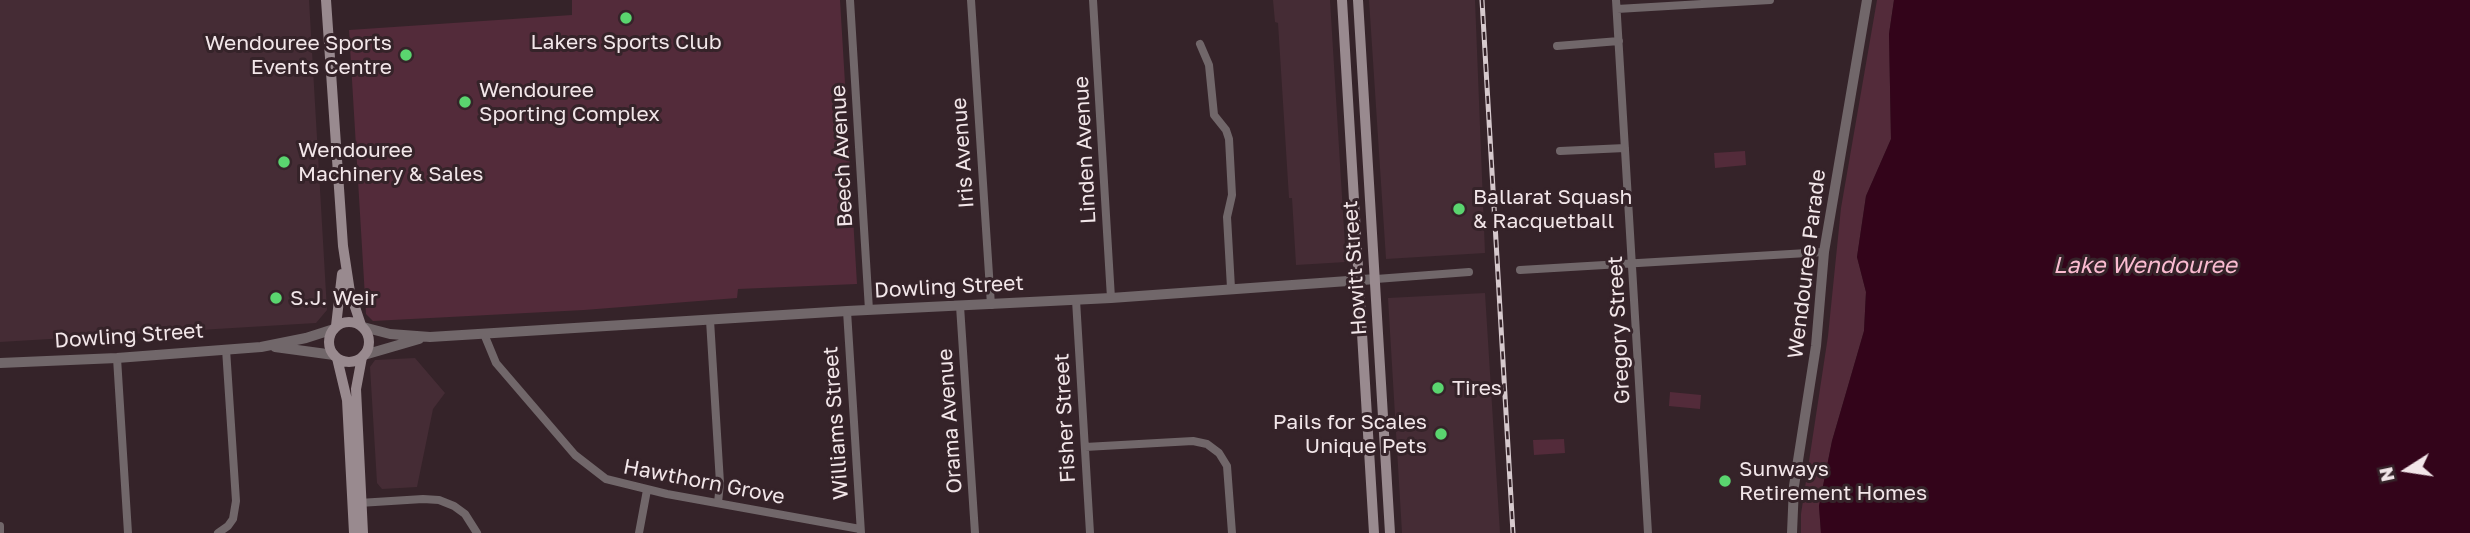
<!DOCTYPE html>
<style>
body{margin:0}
#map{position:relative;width:2470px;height:533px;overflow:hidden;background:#352329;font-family:"Golos Text",sans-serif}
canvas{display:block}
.north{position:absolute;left:2372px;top:435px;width:70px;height:70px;-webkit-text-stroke:5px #352329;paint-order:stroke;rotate:258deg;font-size:19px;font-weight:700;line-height:28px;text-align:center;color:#f2e6e9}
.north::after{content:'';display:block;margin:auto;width:24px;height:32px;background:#f2e6e9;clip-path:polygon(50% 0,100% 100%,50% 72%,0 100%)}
</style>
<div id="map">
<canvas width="2470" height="533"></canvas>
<div class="north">N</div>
</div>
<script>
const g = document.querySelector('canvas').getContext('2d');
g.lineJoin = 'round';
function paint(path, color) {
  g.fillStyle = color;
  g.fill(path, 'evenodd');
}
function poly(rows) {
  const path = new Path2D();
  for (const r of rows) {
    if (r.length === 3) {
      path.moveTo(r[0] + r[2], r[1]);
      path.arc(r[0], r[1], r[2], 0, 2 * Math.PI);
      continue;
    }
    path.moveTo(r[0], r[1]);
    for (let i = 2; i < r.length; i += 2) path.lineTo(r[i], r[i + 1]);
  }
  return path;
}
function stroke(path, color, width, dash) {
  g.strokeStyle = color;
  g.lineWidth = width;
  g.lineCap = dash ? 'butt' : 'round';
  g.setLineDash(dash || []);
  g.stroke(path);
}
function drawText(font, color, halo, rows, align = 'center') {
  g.font = font + ' "Golos Text",sans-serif';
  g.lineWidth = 6;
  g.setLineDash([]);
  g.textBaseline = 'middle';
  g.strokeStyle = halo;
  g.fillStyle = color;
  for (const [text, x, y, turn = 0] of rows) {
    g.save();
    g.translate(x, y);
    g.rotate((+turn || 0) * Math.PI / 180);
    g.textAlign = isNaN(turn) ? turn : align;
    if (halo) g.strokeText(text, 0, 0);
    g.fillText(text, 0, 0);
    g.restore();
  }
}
paint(poly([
 [0,0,309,0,327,310,316,323,0,342],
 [1273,0,1330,0,1346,262,1296,265,1292,198,1289,198,1278,23,1275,22],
 [1369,0,1475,0,1485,253,1386,259],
 [1485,293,1500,533,1402,533,1388,298],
 [415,358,445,393,433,409,417,487,382,489,377,483,370,367,375,360]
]), '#452c35');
paint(poly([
 [572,0,840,0,857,284,738,289,737,298,584,310,373,321,366,314,349,30,572,15],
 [1877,0,1894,0,1889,34,1891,139,1866,196,1857,257,1866,292,1864,331,1832,441,1819,506,1821,533,1801,533,1801,514,1828,336,1841,208],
 [1745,151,1746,165,1715,168,1714,153],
 [1670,392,1701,395,1700,409,1669,406],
 [1564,439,1565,453,1534,455,1533,440]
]), '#532b3a');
paint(poly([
 [1894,0,2470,0,2470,533,1821,533,1819,506,1832,441,1864,331,1866,292,1857,257,1866,196,1891,139,1889,34]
]), '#33041a');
stroke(poly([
 [850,0,869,310],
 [971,0,991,305],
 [1093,0,1111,298],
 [1616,0,1648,533],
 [1617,9,1770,0],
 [1200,44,1209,65,1214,115,1226,130,1229,139,1232,195,1227,217,1231,288],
 [1557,46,1619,41],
 [1560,151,1625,148],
 [1520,270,1824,252],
 [1376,279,1469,272],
 [1076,300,1090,533],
 [960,306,975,533],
 [847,311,861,533],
 [710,320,720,483,718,503],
 [484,334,496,363,575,455,606,479,667,494,860,529],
 [117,358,128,533],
 [1085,447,1193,441,1207,444,1219,453,1227,466,1232,533],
 [359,503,423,499,439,500,454,506,465,514,477,533],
 [0,526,0,533],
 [218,533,228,526,233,519,236,501,226,349],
 [639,533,647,490]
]), '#71676a', 8);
stroke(poly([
 [363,327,390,334,430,337,847,311,1111,298,1376,279],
 [275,347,334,355],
 [364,355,419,339],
 [0,363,117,358,261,347,306,338,334,329],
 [1792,533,1794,486,1816,346,1824,252,1867,0]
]), '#71676a', 10);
stroke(poly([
 [326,0,343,246,350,292,361,325],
 [1342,0,1374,533],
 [1358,0,1390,533],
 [349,342,20],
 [336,326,342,274],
 [362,357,356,389,363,533],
 [337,358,347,400,354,533]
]), '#998a8f', 10);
const rail = poly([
 [1482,0,1513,533]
]);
stroke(rail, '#d6c9cd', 5);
stroke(rail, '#352329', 2.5, [8]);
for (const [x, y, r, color] of [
 [626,18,7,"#5ad56f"],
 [406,55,7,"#5ad56f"],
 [465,102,7,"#5ad56f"],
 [284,162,7,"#5ad56f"],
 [1459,209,7,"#5ad56f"],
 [276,298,7,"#5ad56f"],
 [1438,388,7,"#5ad56f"],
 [1441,434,7,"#5ad56f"],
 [1725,481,7,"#5ad56f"]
]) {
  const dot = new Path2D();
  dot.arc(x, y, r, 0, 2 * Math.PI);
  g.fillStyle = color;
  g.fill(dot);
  stroke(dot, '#352329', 2.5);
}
drawText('21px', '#f2e6e9', '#352329', [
 ["Lakers Sports Club",626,42,"center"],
 ["Wendouree Sports",392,43,"right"],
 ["Events Centre",392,67,"right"],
 ["Wendouree",479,90],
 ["Sporting Complex",479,114],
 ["Wendouree",298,150],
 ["Machinery & Sales",298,174],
 ["Ballarat Squash",1473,197],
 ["& Racquetball",1473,221],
 ["S.J. Weir",290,298],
 ["Tires",1452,388],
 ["Pails for Scales",1427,422,"right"],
 ["Unique Pets",1427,446,"right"],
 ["Sunways",1739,469],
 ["Retirement Homes",1739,493]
], 'left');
drawText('21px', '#f2e6e9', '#352329', [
 ["Linden Avenue",1085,150,-93],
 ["Iris Avenue",963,153,-94],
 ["Beech Avenue",842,156,-93],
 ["Wendouree Parade",1807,264,-83],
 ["Howitt Street",1355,268,-94],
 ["Dowling Street",949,287,-3],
 ["Gregory Street",1619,330,-93],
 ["Dowling Street",129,336,-4],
 ["Fisher Street",1065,418,-93],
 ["Orama Avenue",950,421,-94],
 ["Williams Street",836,423,-94],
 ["Hawthorn Grove",704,482,11]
]);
drawText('italic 23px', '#fabbd0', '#352329', [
 ["Lake Wendouree",2145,266]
]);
</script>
